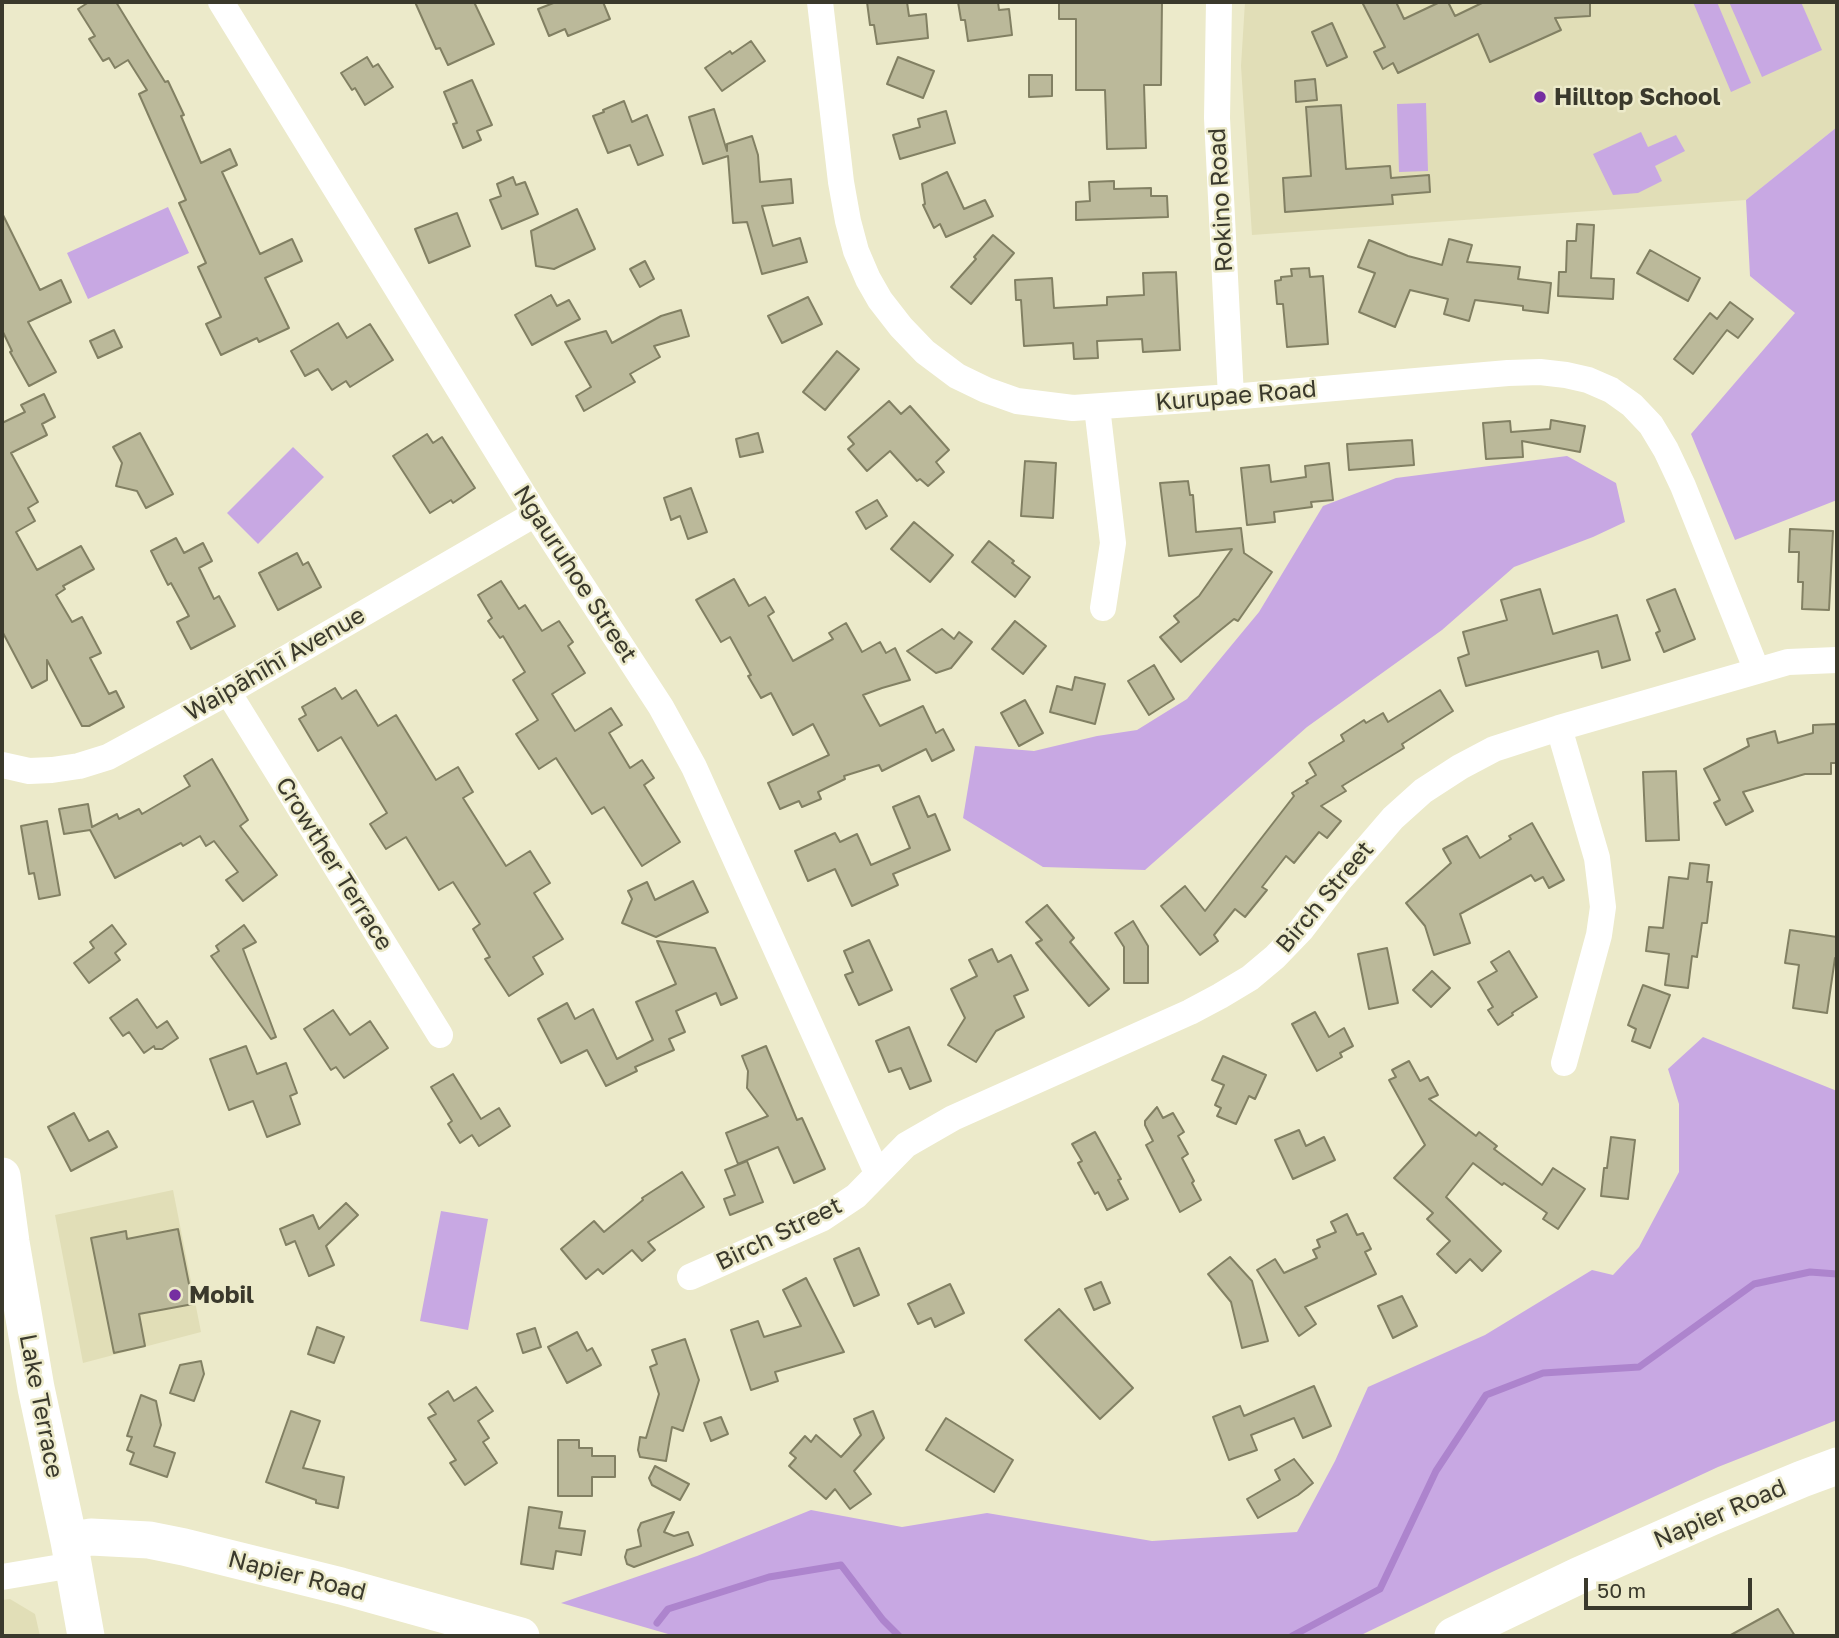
<!DOCTYPE html>
<meta charset="utf-8">
<style>
body{margin:0}
#map{position:relative;width:1839px;height:1638px;overflow:hidden;background:#eceaca;font-family:"Golos Text",sans-serif}
canvas{display:block}
.frame{position:absolute;inset:0;border:4px solid #3a392c;pointer-events:none}
.scale{position:absolute;left:1584px;top:1578px;width:168px;height:32px;box-sizing:border-box;border:4px solid #3a392c;border-top:0;padding-left:9px;font-size:21px;line-height:24px;white-space:nowrap;color:#3a392c;-webkit-text-stroke:5px #eceaca;paint-order:stroke}
</style>
<div id="map">
<canvas width="1839" height="1638"></canvas>
<div class="frame"></div>
<div class="scale">50 m</div>
</div>
<script>
const g = document.querySelector('canvas').getContext('2d');
g.lineJoin = 'round';
function paint(path, color) {
  g.fillStyle = color;
  g.fill(path, 'evenodd');
}
function poly(rows) {
  const path = new Path2D();
  for (const r of rows) {
    path.moveTo(r[0], r[1]);
    for (let i = 2; i < r.length; i += 2) path.lineTo(r[i], r[i + 1]);
  }
  return path;
}
function stroke(path, color, width, dash) {
  g.strokeStyle = color;
  g.lineWidth = width;
  g.lineCap = dash ? 'butt' : 'round';
  g.setLineDash(dash || []);
  g.stroke(path);
}
function drawText(font, color, halo, rows, align = 'center') {
  g.font = font + ' "Golos Text",sans-serif';
  g.lineWidth = 5;
  g.setLineDash([]);
  g.textBaseline = 'middle';
  g.strokeStyle = halo;
  g.fillStyle = color;
  for (const [text, x, y, turn = 0] of rows) {
    g.save();
    g.translate(x, y);
    g.rotate((+turn || 0) * Math.PI / 180);
    g.textAlign = isNaN(turn) ? turn : align;
    if (halo) g.strokeText(text, 0, 0);
    g.fillText(text, 0, 0);
    g.restore();
  }
}
paint(poly([
 [1245,2,1837,2,1837,127,1746,200,1252,235,1241,66],
 [173,1190,201,1332,83,1363,55,1215],
 [10,1599,35,1614,40,1636,2,1636,2,1600]
]), '#e1deb7');
paint(poly([
 [1693,2,1717,2,1751,83,1731,92],
 [1729,2,1801,2,1822,50,1762,77],
 [1426,103,1428,171,1399,172,1397,104],
 [1837,127,1837,500,1735,540,1691,434,1795,313,1750,276,1746,200],
 [1641,132,1648,147,1676,135,1685,151,1655,166,1662,181,1638,193,1613,195,1593,154],
 [168,207,189,253,88,299,67,253],
 [293,447,324,477,258,544,227,513],
 [1567,456,1616,483,1625,522,1593,537,1514,567,1442,630,1307,727,1145,870,1043,867,963,818,975,746,1034,751,1097,736,1137,730,1187,699,1259,612,1323,506,1396,478],
 [1703,1037,1837,1091,1837,1420,1718,1467,1492,1572,1359,1636,675,1636,561,1603,697,1556,811,1510,902,1527,987,1513,1152,1541,1297,1532,1335,1461,1368,1387,1485,1335,1592,1270,1613,1275,1639,1247,1679,1172,1679,1104,1668,1069],
 [441,1211,488,1219,468,1330,420,1321]
]), '#c8a8e3');
stroke(poly([
 [657,1623,668,1609,769,1577,841,1565,883,1620,899,1636],
 [1292,1636,1380,1589,1436,1471,1486,1395,1543,1373,1639,1367,1754,1284,1810,1272,1837,1274]
]), '#ad84cd', 7);
const building = poly([
 [89,2,116,2,165,82,168,81,184,115,181,116,201,163,230,149,237,165,222,172,260,254,292,239,302,261,265,278,289,328,259,342,257,338,221,355,206,324,221,317,198,267,206,263,179,203,186,200,139,94,147,90,128,60,115,68,109,58,103,61,89,39,95,36,78,9,89,2],
 [415,2,474,2,494,44,448,65,440,48,436,49,415,2],
 [556,2,603,2,610,19,568,36,565,29,549,36,538,9,556,2],
 [867,2,907,2,909,16,926,14,928,38,877,44,874,25,870,25,867,2],
 [958,2,998,2,999,10,1009,9,1012,35,968,41,965,20,961,20,958,2],
 [1059,2,1162,2,1161,85,1144,85,1146,148,1107,149,1105,90,1076,90,1076,19,1059,19,1059,2],
 [1362,2,1396,2,1404,19,1440,2,1448,2,1455,16,1484,2,1590,2,1590,16,1555,18,1561,30,1490,62,1478,34,1398,73,1393,63,1383,69,1374,52,1385,47,1362,2],
 [1332,23,1347,57,1327,66,1312,32,1332,23],
 [751,41,765,61,722,91,705,68,730,51,732,54,751,41],
 [367,57,373,67,378,64,393,87,365,105,355,88,352,90,341,73,367,57],
 [898,57,934,71,923,98,887,84,898,57],
 [1029,75,1052,75,1052,96,1029,97,1029,75],
 [1315,79,1317,100,1296,102,1295,81,1315,79],
 [472,80,492,125,477,131,481,140,463,148,453,124,457,123,444,92,472,80],
 [624,101,632,122,647,115,663,155,638,165,630,145,608,153,593,116,604,112,603,110,624,101],
 [1341,105,1346,169,1390,166,1391,178,1429,175,1430,192,1392,195,1393,204,1285,212,1283,178,1311,176,1306,107,1341,105],
 [714,109,727,151,727,144,752,136,758,155,760,182,791,179,793,203,762,206,773,246,800,238,807,262,762,274,747,222,733,223,728,156,703,164,689,117,714,109],
 [946,111,955,143,900,159,893,135,920,127,918,119,946,111],
 [947,172,964,209,985,200,993,216,946,237,940,224,934,228,923,205,925,204,922,184,947,172],
 [513,177,516,185,525,182,538,214,502,229,490,200,501,196,497,184,513,177],
 [1114,181,1114,189,1151,188,1151,196,1167,196,1168,217,1076,220,1076,202,1090,201,1089,182,1114,181],
 [577,209,595,249,554,269,536,266,531,231,577,209],
 [2,213,40,290,61,280,71,302,28,322,56,372,29,386,10,352,12,351,2,330,2,213],
 [457,213,470,246,429,263,415,229,457,213],
 [1577,224,1594,225,1591,278,1614,279,1613,299,1558,296,1559,272,1566,272,1567,241,1576,241,1577,224],
 [993,235,1014,253,971,304,951,287,976,259,974,257,993,235],
 [1449,239,1472,245,1467,262,1520,267,1518,279,1551,283,1548,313,1523,310,1523,306,1475,300,1469,321,1444,314,1448,299,1410,290,1395,327,1359,312,1375,273,1358,267,1369,240,1408,256,1442,265,1449,239],
 [1650,250,1700,278,1688,301,1637,273,1650,250],
 [645,261,654,279,640,287,630,269,645,261],
 [1309,268,1310,277,1323,276,1328,344,1287,347,1283,304,1277,304,1275,281,1281,280,1281,277,1292,276,1291,269,1309,268],
 [1176,272,1180,350,1143,352,1142,339,1097,341,1098,358,1074,359,1073,343,1024,346,1021,300,1016,300,1015,280,1052,278,1054,308,1107,305,1107,297,1144,295,1143,273,1176,272],
 [551,295,557,306,569,300,580,319,532,345,515,315,551,295],
 [808,297,822,324,782,343,768,316,808,297],
 [1730,302,1753,319,1738,338,1727,330,1693,374,1674,359,1710,313,1717,319,1730,302],
 [681,310,689,336,654,346,660,357,630,374,635,382,584,411,576,396,591,387,565,342,606,331,612,343,661,316,681,310],
 [338,323,347,338,370,324,393,360,350,387,346,381,332,390,318,369,305,376,291,351,338,323],
 [114,330,122,347,98,358,90,341,114,330],
 [837,351,859,369,825,410,803,392,837,351],
 [44,394,55,417,42,424,47,435,11,453,38,502,28,508,35,521,16,532,37,570,81,546,94,569,63,586,65,589,56,595,72,622,82,617,101,653,90,658,109,694,116,691,124,707,89,726,82,726,47,660,47,680,32,688,2,631,2,423,25,412,21,405,44,394],
 [889,401,901,414,910,406,949,450,936,462,944,472,928,486,920,479,917,481,890,451,867,471,848,449,854,444,848,437,889,401],
 [1551,420,1585,426,1580,452,1522,441,1523,457,1486,459,1483,423,1510,421,1511,432,1550,429,1551,420],
 [140,433,173,494,146,508,137,491,116,486,122,463,113,447,140,433],
 [758,433,763,452,740,457,736,439,758,433],
 [427,434,433,443,442,437,475,488,453,503,451,500,430,513,393,456,427,434],
 [1412,440,1414,465,1349,470,1347,444,1412,440],
 [1025,461,1056,463,1053,518,1021,516,1025,461],
 [1329,463,1333,500,1311,502,1312,507,1274,512,1275,522,1247,525,1241,468,1269,465,1271,482,1306,477,1305,466,1329,463],
 [1188,481,1190,495,1193,495,1196,532,1241,528,1244,553,1272,572,1238,621,1234,619,1181,662,1160,637,1179,622,1174,616,1199,596,1232,549,1169,556,1160,483,1188,481],
 [691,488,707,532,688,539,680,516,671,520,664,498,691,488],
 [877,500,887,516,866,529,856,512,877,500],
 [914,522,953,555,930,582,891,549,914,522],
 [1790,529,1833,531,1829,610,1802,609,1803,582,1798,582,1799,552,1789,552,1790,529],
 [176,538,184,553,203,543,212,561,199,568,214,599,219,596,235,626,191,649,177,622,189,616,171,583,168,585,151,551,176,538],
 [989,541,1014,561,1012,563,1030,577,1015,597,972,562,989,541],
 [297,553,303,565,308,562,321,587,278,610,259,573,297,553],
 [734,579,749,606,765,597,774,612,768,616,793,661,833,639,829,633,846,623,862,652,880,642,886,653,895,648,910,680,882,688,863,695,880,726,923,706,936,733,943,729,954,750,932,761,926,749,882,771,879,765,844,776,845,779,818,792,821,799,802,807,799,801,780,809,768,783,829,755,813,724,793,735,771,693,761,698,748,676,751,675,730,637,721,642,696,600,734,579],
 [501,581,519,609,525,605,542,631,559,621,573,642,568,646,585,673,552,694,575,731,611,708,622,725,609,733,630,768,642,760,654,778,644,785,680,842,642,866,604,807,592,814,556,758,539,769,516,734,538,720,513,680,525,672,503,636,500,638,488,621,492,618,478,595,501,581],
 [1540,589,1553,634,1617,615,1630,660,1602,668,1598,651,1466,686,1458,658,1469,654,1463,632,1507,620,1501,600,1540,589],
 [1675,589,1695,639,1664,652,1656,633,1660,631,1647,600,1675,589],
 [1015,621,1046,646,1023,674,992,649,1015,621],
 [942,629,954,639,959,632,972,642,951,668,936,673,907,651,942,629],
 [1154,665,1174,699,1149,715,1128,681,1154,665],
 [1075,677,1105,684,1095,724,1050,712,1057,686,1072,690,1075,677],
 [335,688,342,699,356,690,378,726,396,715,436,780,458,767,473,792,463,798,506,866,530,851,550,883,534,893,563,939,533,957,543,974,509,996,485,959,490,957,473,929,480,924,453,882,439,890,406,837,386,849,370,824,387,813,341,737,318,751,299,719,306,715,302,707,335,688],
 [1440,690,1453,711,1402,744,1404,748,1342,786,1346,791,1321,806,1341,821,1327,838,1319,832,1294,863,1286,856,1262,887,1267,890,1245,917,1235,909,1214,935,1218,941,1200,955,1161,906,1185,886,1205,911,1294,796,1292,793,1308,783,1306,781,1316,775,1309,763,1344,741,1341,735,1364,720,1366,723,1383,713,1388,722,1440,690],
 [1025,700,1043,733,1019,746,1001,713,1025,700],
 [1837,724,1837,763,1831,763,1831,774,1805,774,1743,792,1753,811,1726,825,1714,803,1720,800,1704,769,1749,746,1747,739,1775,731,1778,743,1813,733,1813,725,1837,724],
 [212,759,248,820,240,826,277,875,243,901,226,880,238,872,214,841,206,846,200,836,183,846,181,843,115,878,90,830,64,834,59,809,88,804,92,827,117,814,119,819,139,809,142,814,190,786,184,776,212,759],
 [1676,771,1679,840,1646,841,1643,772,1676,771],
 [919,796,928,817,935,814,950,850,893,874,898,885,852,906,835,869,808,881,795,851,835,833,840,842,857,834,871,865,910,848,893,807,919,796],
 [47,821,60,895,39,899,34,873,29,874,21,826,47,821],
 [1532,823,1564,880,1549,888,1543,877,1535,881,1531,875,1460,914,1470,943,1434,955,1425,926,1406,903,1451,863,1443,849,1467,836,1480,858,1511,839,1509,836,1532,823],
 [1690,863,1709,865,1707,882,1712,882,1707,923,1702,923,1697,957,1692,956,1688,988,1665,985,1669,954,1646,951,1649,927,1663,928,1669,877,1688,879,1690,863],
 [693,881,708,912,656,937,622,923,632,899,628,891,647,882,655,900,693,881],
 [1047,905,1074,938,1070,942,1109,989,1089,1006,1036,943,1042,940,1026,922,1047,905],
 [1133,921,1148,946,1148,983,1124,983,1124,947,1115,933,1133,921],
 [112,925,126,944,115,953,120,960,89,983,74,963,94,948,90,942,112,925],
 [244,925,256,942,243,949,276,1037,271,1039,211,956,219,951,216,946,244,925],
 [1790,930,1837,937,1837,958,1835,958,1827,1013,1793,1008,1799,965,1785,963,1790,930],
 [869,940,892,990,859,1005,845,975,853,972,844,951,869,940],
 [657,941,715,948,737,998,721,1005,716,993,676,1011,685,1032,669,1039,674,1050,635,1067,637,1071,606,1086,587,1050,561,1063,538,1019,567,1003,575,1019,593,1009,617,1059,653,1040,636,1002,676,984,657,941],
 [1387,948,1398,1003,1369,1009,1358,954,1387,948],
 [992,949,998,962,1011,955,1028,990,1014,996,1024,1017,996,1031,976,1062,948,1045,965,1018,951,989,977,976,969,960,992,949],
 [1509,951,1537,997,1512,1013,1513,1015,1498,1025,1488,1010,1493,1007,1478,982,1497,971,1491,962,1509,951],
 [1432,971,1450,988,1431,1007,1413,990,1432,971],
 [1643,985,1670,995,1650,1048,1632,1041,1636,1029,1628,1025,1643,985],
 [137,999,157,1028,167,1021,178,1038,162,1049,155,1049,154,1046,144,1053,129,1032,123,1036,110,1018,137,999],
 [333,1010,350,1035,370,1021,388,1048,344,1078,336,1067,331,1070,304,1029,333,1010],
 [1315,1012,1329,1037,1344,1028,1353,1046,1340,1053,1342,1057,1317,1071,1292,1024,1315,1012],
 [909,1027,931,1081,910,1089,901,1068,889,1072,876,1041,909,1027],
 [246,1046,257,1074,286,1063,297,1093,290,1096,300,1124,267,1137,253,1101,229,1110,210,1059,246,1046],
 [766,1046,797,1120,802,1118,825,1169,794,1183,778,1147,738,1164,726,1133,768,1116,747,1088,748,1071,742,1056,766,1046],
 [1223,1056,1266,1075,1255,1099,1249,1096,1236,1124,1217,1116,1221,1108,1215,1105,1224,1085,1212,1080,1223,1056],
 [1409,1061,1420,1081,1428,1077,1438,1095,1429,1099,1476,1136,1479,1132,1497,1146,1494,1149,1542,1185,1553,1168,1585,1189,1558,1229,1543,1219,1547,1213,1504,1183,1502,1185,1473,1163,1446,1197,1501,1251,1482,1271,1470,1259,1456,1273,1437,1254,1450,1241,1427,1219,1433,1213,1394,1178,1425,1145,1389,1080,1396,1077,1392,1070,1409,1061],
 [453,1074,481,1119,499,1108,510,1126,479,1146,472,1135,460,1143,448,1124,452,1121,431,1087,453,1074],
 [1157,1107,1163,1118,1173,1113,1184,1132,1178,1136,1188,1154,1182,1158,1194,1181,1192,1183,1201,1200,1180,1212,1146,1145,1153,1141,1145,1125,1145,1121,1157,1107],
 [74,1113,89,1141,108,1131,117,1147,71,1171,48,1127,74,1113],
 [1299,1130,1306,1146,1324,1137,1335,1160,1293,1179,1275,1140,1299,1130],
 [1095,1132,1121,1179,1118,1180,1128,1199,1107,1210,1098,1192,1095,1194,1078,1163,1082,1161,1072,1144,1095,1132],
 [1611,1137,1635,1140,1628,1199,1601,1196,1604,1168,1607,1168,1611,1137],
 [747,1161,763,1202,730,1215,724,1199,735,1195,725,1170,747,1161],
 [682,1172,704,1207,648,1242,655,1250,642,1261,632,1250,603,1274,598,1269,586,1279,561,1249,594,1221,604,1232,643,1200,642,1198,682,1172],
 [346,1203,358,1215,326,1246,334,1265,309,1276,295,1241,286,1245,280,1229,313,1215,319,1229,346,1203],
 [1347,1214,1357,1235,1363,1233,1371,1249,1365,1252,1376,1274,1305,1307,1316,1324,1299,1336,1257,1270,1275,1259,1284,1273,1317,1258,1313,1250,1320,1247,1317,1240,1336,1232,1331,1222,1347,1214],
 [178,1229,193,1304,139,1314,145,1346,114,1353,91,1238,126,1231,127,1239,178,1229],
 [859,1248,879,1295,854,1306,834,1259,859,1248],
 [1230,1257,1252,1281,1268,1341,1242,1348,1231,1302,1208,1274,1230,1257],
 [806,1278,844,1352,775,1372,778,1381,751,1390,731,1330,758,1321,764,1337,801,1326,783,1290,806,1278],
 [1101,1282,1110,1303,1094,1310,1085,1289,1101,1282],
 [950,1284,964,1313,935,1327,931,1318,918,1324,908,1304,950,1284],
 [1402,1296,1417,1326,1393,1338,1378,1306,1402,1296],
 [1059,1309,1133,1388,1100,1419,1025,1340,1059,1309],
 [317,1327,344,1337,334,1363,308,1354,317,1327],
 [535,1328,541,1347,523,1353,517,1334,535,1328],
 [577,1332,587,1351,592,1348,601,1365,567,1383,548,1347,577,1332],
 [685,1339,699,1380,683,1431,672,1427,666,1461,640,1457,638,1450,640,1437,646,1438,659,1394,650,1367,657,1364,652,1350,685,1339],
 [201,1361,204,1374,194,1401,170,1393,180,1365,201,1361],
 [1314,1386,1331,1426,1303,1438,1294,1418,1251,1435,1257,1450,1229,1460,1213,1417,1240,1406,1244,1416,1314,1386],
 [476,1387,493,1411,478,1421,489,1438,483,1442,497,1463,465,1485,450,1463,456,1460,428,1418,436,1414,429,1404,448,1391,454,1401,476,1387],
 [141,1395,156,1401,161,1425,154,1446,175,1453,167,1477,130,1464,134,1453,127,1450,132,1437,127,1436,141,1395],
 [291,1411,320,1421,303,1468,344,1477,338,1508,316,1503,316,1500,266,1482,291,1411],
 [873,1411,884,1438,854,1471,871,1494,850,1509,835,1489,826,1499,789,1466,796,1458,790,1453,805,1436,811,1442,816,1435,841,1457,861,1435,854,1419,873,1411],
 [721,1417,728,1434,711,1441,704,1423,721,1417],
 [946,1418,1013,1460,994,1492,926,1450,946,1418],
 [558,1440,579,1440,579,1448,592,1448,592,1456,615,1456,615,1477,592,1477,592,1496,558,1496,558,1440],
 [1294,1459,1313,1483,1298,1495,1258,1518,1247,1499,1280,1480,1275,1470,1294,1459],
 [655,1466,689,1484,680,1500,652,1485,649,1478,655,1466],
 [529,1507,562,1512,559,1528,585,1531,581,1555,556,1551,553,1569,521,1564,529,1507],
 [674,1512,664,1532,674,1536,688,1532,693,1545,634,1567,627,1564,625,1557,627,1550,641,1546,638,1530,641,1523,674,1512],
 [1778,1609,1795,1636,1729,1636,1778,1609]
]);
paint(building, '#bbb99a');
stroke(building, '#828063', 2);
stroke(poly([
 [221,2,538,518,661,707,694,767,877,1173],
 [820,2,841,182,848,221,856,251,868,279,880,300,901,327,925,352,957,376,986,390,1017,401,1073,408,1231,397,1508,373,1540,372,1566,375,1588,380,1611,390,1632,405,1651,425,1666,450,1683,486,1757,671],
 [1219,2,1217,118,1231,397],
 [1097,407,1113,543,1103,608],
 [228,692,440,1035],
 [1559,728,1597,858,1603,907,1599,935,1564,1063],
 [2,765,29,771,52,770,79,766,108,757,228,692,535,514],
 [690,1277,823,1218,856,1196,906,1145,953,1118,1190,1012,1220,996,1250,978,1275,957,1301,930,1337,883,1393,818,1423,791,1460,767,1494,749,1559,728,1757,671,1788,662,1837,660],
 [2,1577,73,1565]
]), '#fff', 26);
stroke(poly([
 [2,1176,11,1242,36,1388,69,1541,86,1636],
 [69,1541,91,1537,149,1540,184,1547,341,1586,521,1636],
 [1453,1636,1578,1576,1711,1517,1802,1479,1837,1466]
]), '#fff', 37);
for (const [x, y, r, color] of [
 [1540,97,7,"#762ea1"],
 [175,1295,7,"#762ea1"]
]) {
  const dot = new Path2D();
  dot.arc(x, y, r, 0, 2 * Math.PI);
  g.fillStyle = color;
  g.fill(dot);
  stroke(dot, '#eceaca', 2.5);
}
drawText('bold 24px', '#3a392c', '#eceaca', [
 ["Hilltop School",1554,97],
 ["Mobil",189,1295]
], 'left');
drawText('24px', '#3a392c', '#eceaca', [
 ["Rokino Road",1221,200,-93],
 ["Kurupae Road",1236,396,-5],
 ["Ngauruhoe Street",575,574,57],
 ["Waipāhīhī Avenue",275,664,-30],
 ["Crowther Terrace",334,864,58],
 ["Birch Street",1325,897,-50],
 ["Birch Street",779,1234,-26],
 ["Lake Terrace",41,1406,79],
 ["Napier Road",1720,1514,-23],
 ["Napier Road",297,1576,14]
]);
</script>
